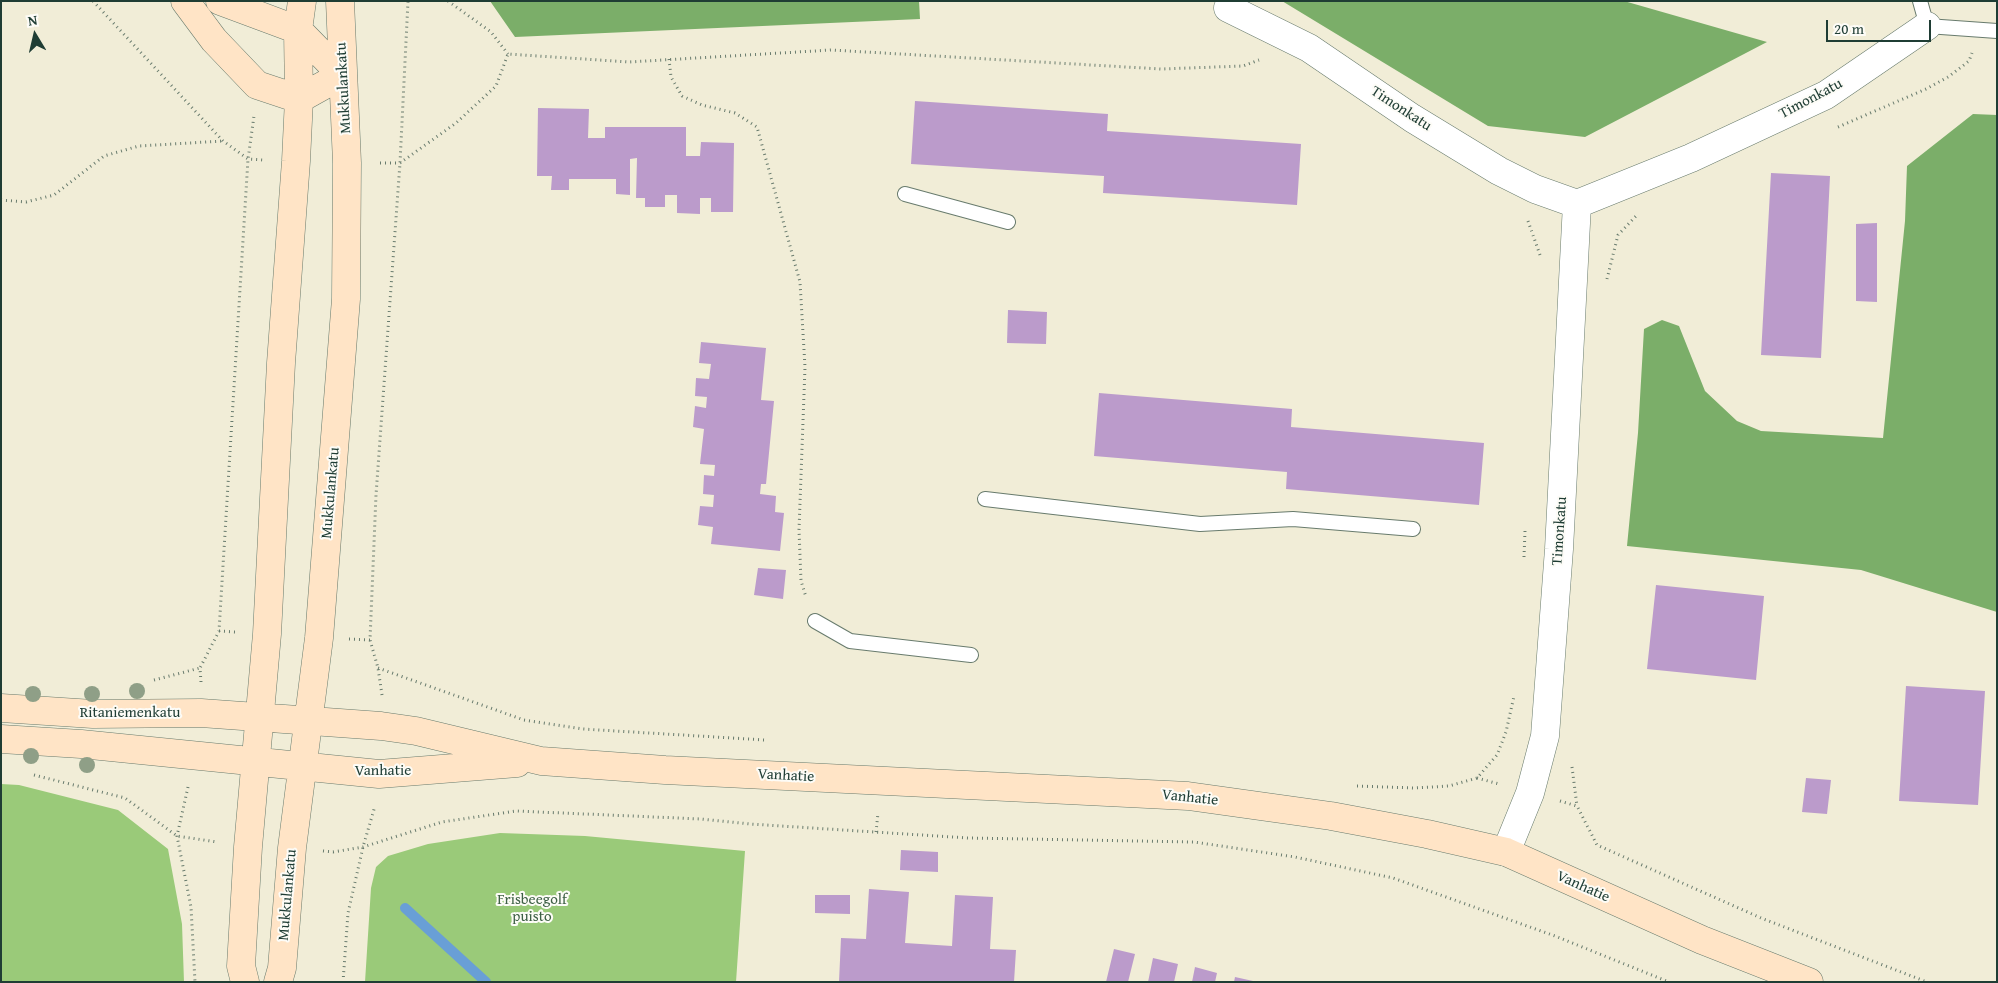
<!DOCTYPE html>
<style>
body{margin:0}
#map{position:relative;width:1998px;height:983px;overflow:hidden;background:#f1edd7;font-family:"Gentium Book Plus",serif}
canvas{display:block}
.frame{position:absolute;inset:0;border:2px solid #1f3d34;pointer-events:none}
.north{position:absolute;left:10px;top:10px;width:50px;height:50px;-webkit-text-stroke:4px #fdfcf7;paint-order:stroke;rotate:351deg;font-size:14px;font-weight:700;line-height:20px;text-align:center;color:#1f3d34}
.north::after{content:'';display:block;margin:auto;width:18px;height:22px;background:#1f3d34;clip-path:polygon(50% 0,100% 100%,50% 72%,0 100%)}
.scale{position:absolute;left:1826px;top:20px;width:105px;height:22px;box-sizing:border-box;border:2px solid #1f3d34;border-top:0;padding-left:6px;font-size:15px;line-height:18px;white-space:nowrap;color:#1f3d34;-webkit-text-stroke:4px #fdfcf7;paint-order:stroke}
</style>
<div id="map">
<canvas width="1998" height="983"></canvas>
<div class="frame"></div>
<div class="north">N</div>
<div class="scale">20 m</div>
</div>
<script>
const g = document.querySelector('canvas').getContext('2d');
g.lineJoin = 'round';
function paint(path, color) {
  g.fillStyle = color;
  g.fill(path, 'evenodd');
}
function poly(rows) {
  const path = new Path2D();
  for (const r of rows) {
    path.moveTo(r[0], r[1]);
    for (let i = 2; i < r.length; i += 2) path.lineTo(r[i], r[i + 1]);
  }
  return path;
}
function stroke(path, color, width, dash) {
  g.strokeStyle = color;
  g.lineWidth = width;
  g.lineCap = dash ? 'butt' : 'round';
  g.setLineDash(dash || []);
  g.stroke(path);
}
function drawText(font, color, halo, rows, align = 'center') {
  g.font = font + ' "Gentium Book Plus",serif';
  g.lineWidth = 4;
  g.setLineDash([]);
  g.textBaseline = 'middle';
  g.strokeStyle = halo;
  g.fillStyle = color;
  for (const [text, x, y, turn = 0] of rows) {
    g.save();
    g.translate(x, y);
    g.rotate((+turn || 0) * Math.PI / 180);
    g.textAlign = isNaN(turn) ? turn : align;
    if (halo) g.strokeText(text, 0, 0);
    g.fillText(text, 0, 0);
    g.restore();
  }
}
paint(poly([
 [1,784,19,785,118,810,168,849,182,924,184,982,1,982],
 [500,833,585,836,745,851,736,982,365,982,371,888,376,867,388,856,428,844]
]), '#9aca79');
paint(poly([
 [490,1,919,1,920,19,515,37],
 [1282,1,1624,1,1767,42,1585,137,1488,126],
 [1973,114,1997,115,1997,612,1861,570,1627,546,1638,433,1644,329,1662,320,1679,326,1705,391,1737,421,1761,431,1883,438,1905,221,1907,166]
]), '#7bae69');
stroke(poly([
 [405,908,486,982]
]), '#699fd6', 10);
paint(poly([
 [915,101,1108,114,1107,131,1301,144,1297,205,1103,193,1104,176,911,164],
 [538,108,589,109,588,138,605,138,605,127,686,127,686,156,700,156,701,142,734,143,733,212,711,212,711,198,700,198,700,214,677,213,677,195,665,195,665,207,645,207,645,198,636,198,637,158,630,159,630,195,616,194,616,179,569,179,569,190,551,190,552,176,537,176],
 [1771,173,1830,176,1821,358,1761,355],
 [1877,223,1877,302,1856,301,1856,224],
 [1008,310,1047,312,1046,344,1007,343],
 [701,342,766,348,761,400,774,401,766,484,761,484,760,494,776,496,775,512,784,513,780,551,711,544,713,527,698,525,700,506,713,507,714,495,703,494,704,475,714,476,715,465,700,464,704,429,693,427,695,406,706,408,707,397,695,396,696,378,709,379,711,364,699,363],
 [1099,393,1292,409,1291,427,1484,443,1479,505,1286,489,1287,472,1094,456],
 [758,568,786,570,783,599,754,595],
 [1656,585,1764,596,1756,680,1647,669],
 [1906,686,1985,691,1978,805,1899,801],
 [1806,778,1831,780,1827,814,1802,812],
 [901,850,938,852,938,872,900,870],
 [869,889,909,892,905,943,952,946,955,895,993,897,990,949,1016,950,1014,982,839,982,841,938,866,939],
 [815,895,850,895,850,914,815,913],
 [1114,949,1135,954,1128,982,1106,982],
 [1153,958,1178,964,1174,982,1148,982],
 [1195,967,1217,973,1215,982,1192,982],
 [1235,977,1253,981,1253,982,1234,982]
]), '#bb9bcb');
const lane = poly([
 [1920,1,1927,26,1997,31],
 [905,194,1008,222],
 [985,499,1200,524,1293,519,1413,529],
 [815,621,850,641,971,655]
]);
const street = poly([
 [1228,8,1309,48,1412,118,1499,171,1535,189,1577,204],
 [1506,852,1530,793,1545,736,1559,549,1577,204,1691,158,1826,95,1927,26]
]);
const secondary = poly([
 [185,1,214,40,257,85,299,99,342,75],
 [220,1,298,30,342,75],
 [1,708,93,714,201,713,381,726,416,731,541,761,665,770,1188,796,1331,816,1427,834,1506,852,1702,940,1809,982],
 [1,739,81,744,379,774,517,763],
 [245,982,241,966,248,847,267,634,281,363,296,161,299,99,298,30,302,1],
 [278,982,282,968,292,848,319,638,346,299,347,163,340,1]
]);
stroke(lane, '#687b6d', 16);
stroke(street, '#687b6d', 29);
stroke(secondary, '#687b6d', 29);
stroke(poly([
 [93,1,223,141,248,159,263,160],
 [448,1,491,32,508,54],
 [669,59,671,77,682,96,702,105,735,113,757,127,800,282,805,367,799,530,801,581,806,597],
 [1838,127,1926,89,1948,77,1969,61,1972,53],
 [380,163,400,163,456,123,496,86,508,54,629,62,831,50,1161,69,1243,66,1259,60],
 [1,200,26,202,54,195,104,156,139,146,223,141],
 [1528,221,1540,255],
 [1607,279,1618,235,1636,216],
 [1524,557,1525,531],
 [219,631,236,632],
 [349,639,370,640],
 [378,668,524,720,583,729,765,740],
 [154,680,200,668],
 [201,682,200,668,219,631,248,159,254,116],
 [382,695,378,668,370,640,376,495,400,163,408,1],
 [1572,767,1577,806],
 [34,775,125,798,177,836,217,842],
 [1477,778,1499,784],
 [1357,786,1414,788,1449,786,1477,778,1497,755,1506,732,1514,696],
 [188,787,177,836,191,907,195,982],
 [1560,801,1577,806,1597,845,1761,918,1927,982],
 [876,832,878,813],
 [323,851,333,852,363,847,442,822,516,811,701,819,750,824,968,838,1194,842,1295,857,1393,878,1555,936,1669,982],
 [343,982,348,913,363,847,375,806]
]), '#687b6d', 3, [1, 4]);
stroke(lane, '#fff', 14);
stroke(street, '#fff', 28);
stroke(secondary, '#ffe4c6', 28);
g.fillStyle = '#8f9f87';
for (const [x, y] of [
 [137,691],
 [33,694],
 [92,694],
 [31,756],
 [87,765]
]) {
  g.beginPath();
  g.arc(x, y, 8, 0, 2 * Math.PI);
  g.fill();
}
drawText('15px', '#1f3d34', '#fdfcf7', [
 ["Mukkulankatu",344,88,-93],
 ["Timonkatu",1811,99,-28],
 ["Timonkatu",1401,109,33],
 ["Mukkulankatu",331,493,-85],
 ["Timonkatu",1560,531,-86],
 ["Ritaniemenkatu",130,713],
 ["Vanhatie",383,771],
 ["Vanhatie",786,776,3],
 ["Vanhatie",1190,798,6],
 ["Vanhatie",1583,887,24],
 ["Mukkulankatu",288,895,-85]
]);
drawText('15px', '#3e6045', '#fdfcf7', [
 ["Frisbeegolf",532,900],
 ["puisto",532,917]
]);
</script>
